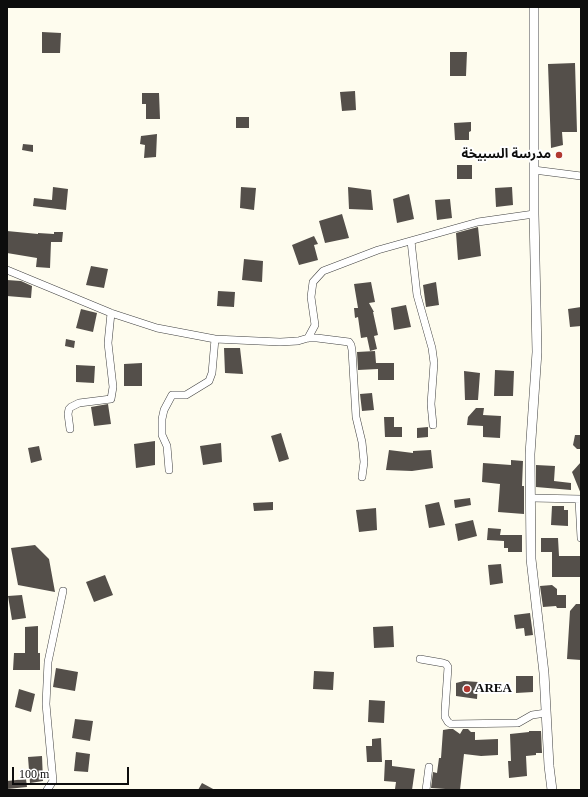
<!DOCTYPE html>
<meta charset="utf-8">
<style>
body{margin:0}
#map{position:relative;width:588px;height:797px;overflow:hidden;background:#fefcee;font-family:"Times New Roman",serif}
canvas{display:block}
.frame{position:absolute;inset:0;border:8px solid #0d0d0d;pointer-events:none}
.scale{position:absolute;left:12px;top:767px;width:117px;height:18px;box-sizing:border-box;border:2px solid #0d0d0d;border-top:0;padding-left:5px;font-size:12px;line-height:14px;white-space:nowrap;color:#0d0d0d;-webkit-text-stroke:3px #fff;paint-order:stroke}
</style>
<div id="map">
<canvas width="588" height="797"></canvas>
<div class="frame"></div>
<div class="scale">100 m</div>
</div>
<script>
const g = document.querySelector('canvas').getContext('2d');
g.lineJoin = 'round';
function paint(path, color) {
  g.fillStyle = color;
  g.fill(path, 'evenodd');
}
function poly(rows) {
  const path = new Path2D();
  for (const r of rows) {
    path.moveTo(r[0], r[1]);
    for (let i = 2; i < r.length; i += 2) path.lineTo(r[i], r[i + 1]);
  }
  return path;
}
function stroke(path, color, width, dash) {
  g.strokeStyle = color;
  g.lineWidth = width;
  g.lineCap = dash ? 'butt' : 'round';
  g.setLineDash(dash || []);
  g.stroke(path);
}
function drawText(font, color, halo, rows, align = 'center') {
  g.font = font + ' "Times New Roman","Noto Sans Arabic",serif';
  g.lineWidth = 4;
  g.setLineDash([]);
  g.textBaseline = 'middle';
  g.strokeStyle = halo;
  g.fillStyle = color;
  for (const [text, x, y, turn = 0] of rows) {
    g.save();
    g.translate(x, y);
    g.rotate((+turn || 0) * Math.PI / 180);
    g.textAlign = isNaN(turn) ? turn : align;
    if (halo) g.strokeText(text, 0, 0);
    g.fillText(text, 0, 0);
    g.restore();
  }
}
paint(poly([
 [42,32,61,33,60,53,42,53],
 [450,52,467,52,466,76,450,76],
 [575,63,577,132,562,132,563,145,551,148,548,64],
 [355,91,356,110,342,111,340,92],
 [142,93,159,93,160,119,146,119,146,104,142,104],
 [236,117,249,117,249,128,236,128],
 [471,122,471,131,469,132,469,140,455,140,454,123],
 [157,134,156,157,144,158,145,145,140,144,141,136],
 [23,144,33,145,33,152,22,150],
 [457,165,472,165,472,179,457,179],
 [53,187,68,189,66,210,33,206,34,198,52,200],
 [241,187,256,188,254,210,240,208],
 [348,187,371,190,373,210,349,209],
 [512,187,513,205,496,207,495,188],
 [409,194,414,219,397,223,393,199],
 [450,199,452,218,437,220,435,200],
 [342,214,349,238,325,243,319,221],
 [478,227,481,256,458,260,456,233],
 [7,231,38,234,38,233,54,234,54,232,63,232,62,242,51,242,50,268,36,267,37,258,7,253],
 [314,236,318,244,314,245,318,260,299,265,292,245],
 [244,259,263,261,262,282,242,280],
 [91,266,108,269,104,288,86,285],
 [7,280,21,281,32,286,31,298,7,296],
 [371,282,375,302,369,303,374,312,373,312,378,335,374,336,377,349,370,351,367,337,361,338,358,317,355,318,354,308,358,308,354,284],
 [436,282,439,305,426,307,423,285],
 [218,291,235,292,234,307,217,306],
 [406,305,411,327,394,330,391,308],
 [581,307,581,326,570,327,568,309],
 [81,309,97,313,93,332,76,328],
 [66,339,75,341,74,348,65,346],
 [224,348,240,348,243,374,225,373],
 [375,351,376,363,394,363,394,380,378,380,378,369,358,370,357,352],
 [142,363,142,386,124,386,124,364],
 [76,365,95,366,94,383,76,382],
 [495,370,514,371,513,396,494,396],
 [464,371,480,373,478,400,465,400],
 [372,393,374,410,362,411,360,394],
 [108,404,111,424,94,426,91,407],
 [476,408,484,408,483,415,501,416,500,438,483,437,483,426,467,425,468,417],
 [384,417,394,417,394,427,402,427,402,437,385,437],
 [428,427,428,437,417,438,417,428],
 [281,433,289,459,279,462,271,436],
 [575,435,581,435,581,449,577,449,573,445],
 [155,441,155,465,136,468,134,444],
 [221,443,222,462,203,465,200,446],
 [39,446,42,460,31,463,28,448],
 [389,450,413,453,413,451,431,450,433,468,412,471,386,470],
 [511,460,523,461,522,486,524,486,524,514,498,512,500,484,482,482,483,463,511,465],
 [581,462,581,494,572,472],
 [536,465,555,466,554,481,571,483,571,490,536,487],
 [470,498,471,505,455,508,454,500],
 [273,502,273,510,254,511,253,503],
 [439,502,445,525,429,528,425,505],
 [552,506,564,506,564,510,568,510,568,526,551,525],
 [376,508,377,530,359,532,356,510],
 [473,520,477,536,458,541,455,524],
 [488,528,501,529,500,535,522,535,522,552,508,552,508,548,504,548,504,541,487,540],
 [541,538,558,538,559,556,581,556,581,577,552,577,552,552,541,552],
 [35,545,49,559,55,592,18,585,11,548],
 [501,564,503,583,490,585,488,565],
 [105,575,113,595,94,602,86,582],
 [552,585,557,589,557,595,566,595,566,608,557,608,556,606,543,607,540,586],
 [22,595,26,618,12,620,8,596],
 [576,604,581,604,581,660,567,659,570,611],
 [530,613,533,635,525,636,524,628,516,629,514,615],
 [38,626,38,653,40,653,40,670,13,670,14,653,25,653,25,627],
 [393,626,394,647,374,648,373,627],
 [56,668,78,672,75,691,53,687],
 [314,671,334,672,333,690,313,689],
 [516,676,533,676,533,692,516,693],
 [464,681,478,682,477,699,456,696,456,683],
 [19,689,35,694,31,712,15,707],
 [369,700,385,701,384,723,368,722],
 [75,719,93,721,90,741,72,738],
 [449,729,453,729,460,734,463,729,468,729,471,732,475,732,475,740,498,739,498,755,481,756,464,754,460,790,431,788,433,772,437,773,439,758,441,758,443,730],
 [529,731,541,731,542,753,536,753,536,755,526,756,527,776,509,778,508,761,511,761,510,734,529,732],
 [381,738,382,762,367,762,366,746,372,746,372,739],
 [76,752,90,754,88,772,74,771],
 [42,756,43,781,30,783,28,757],
 [385,760,392,760,392,766,415,769,412,790,395,789,396,782,384,781],
 [26,779,27,787,7,789,7,781],
 [202,783,215,790,198,790]
]), '#544f4a');
const minor = poly([
 [534,170,581,176],
 [411,241,417,295,432,348,434,363,431,404,433,425],
 [7,270,111,313,157,328,215,339,280,342,298,341,308,338,317,338,349,342,351,345,352,350,356,417,362,442,364,462,362,477],
 [308,338,315,325,311,297,313,282,323,271,378,250,478,222,534,214],
 [70,429,68,414,69,409,71,407,79,403,111,399,113,387,108,343,111,313],
 [169,470,167,446,162,435,162,419,164,410,172,395,186,395,209,381,212,373,215,339],
 [531,498,581,499],
 [579,500,581,538],
 [420,659,443,663,446,664,448,667,445,711,445,717,448,722,451,724,518,723,532,715,546,713],
 [47,790,53,781,46,704,48,662,63,591],
 [426,790,429,767]
]);
const tertiary = poly([
 [534,7,534,214,537,352,530,454,531,559,544,673,549,766,552,790]
]);
stroke(minor, '#404040', 8);
stroke(tertiary, '#404040', 10);
stroke(minor, '#fff', 7);
stroke(tertiary, '#fff', 9);
for (const [x, y, r, color] of [
 [559,155,4,"#b13830"],
 [467,689,4,"#b13830"]
]) {
  const dot = new Path2D();
  dot.arc(x, y, r, 0, 2 * Math.PI);
  g.fillStyle = color;
  g.fill(dot);
  stroke(dot, '#fff', 1.5);
}
drawText('bold 13px', '#0d0d0d', '#fff', [
 ["مدرسة السبيخة",551,155],
 ["AREA",475,689,"left"]
], 'right');
</script>
